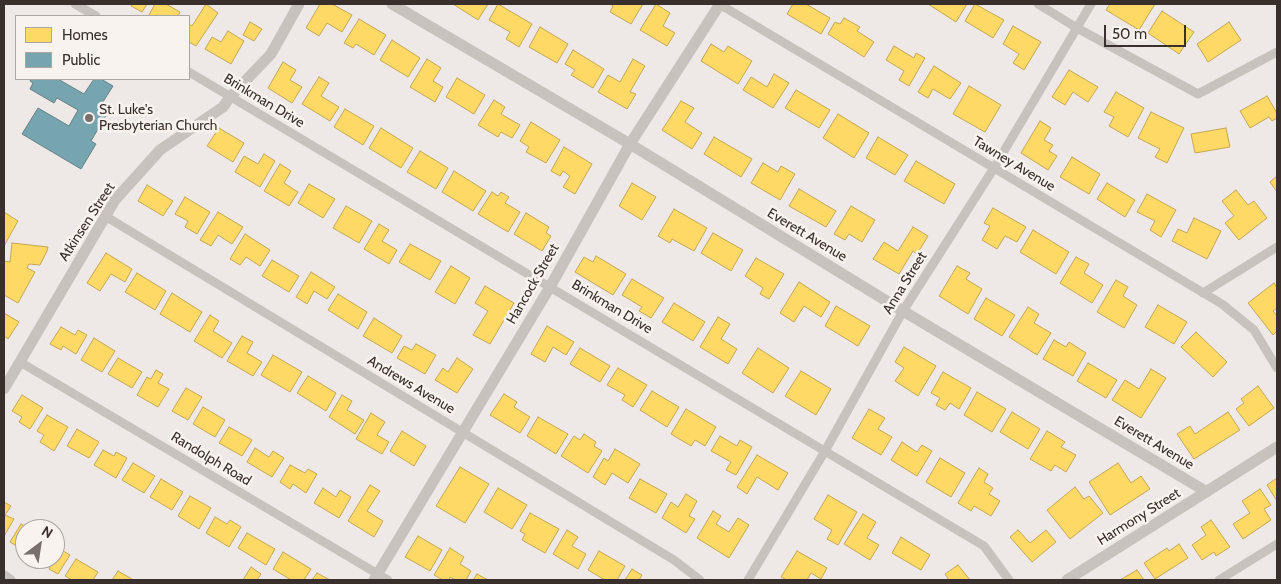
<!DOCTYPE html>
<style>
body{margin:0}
#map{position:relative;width:1281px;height:584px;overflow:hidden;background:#eee9e6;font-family:Cabin,sans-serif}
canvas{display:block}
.frame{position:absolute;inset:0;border:5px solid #392f2c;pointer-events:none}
.legend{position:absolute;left:15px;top:15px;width:175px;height:65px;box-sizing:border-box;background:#f9f3ef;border:1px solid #aca5a1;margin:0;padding:6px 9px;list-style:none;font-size:15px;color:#392f2c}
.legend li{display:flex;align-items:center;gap:10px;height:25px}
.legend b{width:25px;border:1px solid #aca5a1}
.north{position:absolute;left:15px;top:519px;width:50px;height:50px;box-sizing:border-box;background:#f9f3ef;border:1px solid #aca5a1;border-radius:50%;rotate:31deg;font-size:14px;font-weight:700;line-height:20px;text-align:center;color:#392f2c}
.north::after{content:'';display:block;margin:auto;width:18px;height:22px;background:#78706d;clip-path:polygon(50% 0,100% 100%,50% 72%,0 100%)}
.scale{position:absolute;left:1104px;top:25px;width:82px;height:22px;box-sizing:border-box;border:2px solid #392f2c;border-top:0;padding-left:6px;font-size:15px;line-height:18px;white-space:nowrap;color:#392f2c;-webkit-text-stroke:4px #f9f3ef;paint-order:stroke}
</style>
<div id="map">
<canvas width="1281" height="584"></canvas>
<div class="frame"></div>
<ul class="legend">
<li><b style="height:14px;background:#ffd966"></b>Homes</li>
<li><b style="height:14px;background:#76a5af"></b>Public</li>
</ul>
<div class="north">N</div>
<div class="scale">50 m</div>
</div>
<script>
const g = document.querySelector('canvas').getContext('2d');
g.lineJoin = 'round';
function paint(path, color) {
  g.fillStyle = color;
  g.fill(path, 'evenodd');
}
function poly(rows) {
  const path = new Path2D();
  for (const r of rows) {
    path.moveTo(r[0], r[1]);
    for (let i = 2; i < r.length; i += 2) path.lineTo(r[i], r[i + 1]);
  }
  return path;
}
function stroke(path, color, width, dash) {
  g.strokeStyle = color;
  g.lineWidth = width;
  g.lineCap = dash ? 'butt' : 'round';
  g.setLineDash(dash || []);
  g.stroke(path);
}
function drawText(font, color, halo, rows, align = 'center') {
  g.font = font + ' Cabin,sans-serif';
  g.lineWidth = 5;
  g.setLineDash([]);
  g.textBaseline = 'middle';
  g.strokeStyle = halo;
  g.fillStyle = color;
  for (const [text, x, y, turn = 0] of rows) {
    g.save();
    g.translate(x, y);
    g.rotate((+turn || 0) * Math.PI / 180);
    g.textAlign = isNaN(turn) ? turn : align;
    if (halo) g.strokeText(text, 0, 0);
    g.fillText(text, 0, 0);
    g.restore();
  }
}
const homes = poly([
 [132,4,147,4,142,12,131,6,132,4],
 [155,4,166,4,180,12,178,16,151,16,149,15,155,4],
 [206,4,218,13,196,46,189,42,189,24,192,26,206,4],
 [320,4,332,4,352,15,342,32,327,23,319,36,306,28,320,4],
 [453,4,488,4,478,20,453,4],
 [498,4,532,24,519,47,506,39,510,32,489,20,498,4],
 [610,4,643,4,631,24,610,12,613,6,610,4],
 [656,4,670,13,663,26,675,33,667,46,640,30,656,4],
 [793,4,806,4,830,18,821,34,787,14,793,4],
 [928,4,967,4,956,22,928,4],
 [975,4,1004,20,993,38,965,21,975,4],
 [1110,4,1155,4,1139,30,1106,10,1110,4],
 [1162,11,1194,32,1179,54,1148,33,1162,11],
 [844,18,860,27,857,31,874,42,864,57,828,34,835,22,840,24,844,18],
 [359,19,386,35,374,55,356,44,353,48,344,43,359,19],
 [250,22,262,29,254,41,243,35,250,22],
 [1229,22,1241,40,1208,62,1197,44,1229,22],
 [1013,26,1041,42,1024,70,1013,63,1019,54,1003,44,1013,26],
 [540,27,568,44,557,63,529,47,540,27],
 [228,31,244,41,231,64,205,49,212,37,221,42,228,31],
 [392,40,420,58,408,77,380,60,392,40],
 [711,44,724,52,728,46,752,61,738,84,701,61,711,44],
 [894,46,914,58,916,53,925,58,909,86,899,80,904,71,886,60,894,46],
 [573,50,604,69,593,88,571,75,575,70,565,64,573,50],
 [427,59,441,68,433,81,443,87,435,102,410,87,427,59],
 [633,59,645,66,630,92,636,94,627,109,598,92,608,75,620,82,633,59],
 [283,62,296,70,290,80,302,87,292,103,268,88,283,62],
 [934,66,961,83,950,99,933,89,928,98,918,92,934,66],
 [1069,70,1098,87,1088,102,1073,92,1065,105,1052,97,1069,70],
 [774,74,789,83,773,108,743,90,751,77,767,87,774,74],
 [319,77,329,83,321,96,339,107,330,121,302,104,319,77],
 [457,78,485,95,474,114,446,97,457,78],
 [969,86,1001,105,985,132,953,114,969,86],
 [796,90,830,110,819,128,785,108,796,90],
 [1116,92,1144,108,1128,137,1109,126,1114,117,1104,112,1116,92],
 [1267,96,1277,113,1277,118,1272,121,1269,117,1250,128,1240,111,1267,96],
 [494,100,505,107,501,114,520,125,512,138,501,132,498,137,478,125,494,100],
 [681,101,694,108,685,122,702,133,692,149,662,130,681,101],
 [345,109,374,126,363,145,334,127,345,109],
 [1151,112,1184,128,1167,163,1155,157,1160,149,1138,138,1151,112],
 [838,114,869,133,854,158,823,138,838,114],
 [1040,121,1051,128,1044,140,1053,145,1049,151,1057,156,1048,170,1021,153,1040,121],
 [531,122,560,140,546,163,526,152,529,147,520,141,531,122],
 [219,128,244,143,233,162,207,146,219,128],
 [381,128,413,148,401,168,369,148,381,128],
 [1226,128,1230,147,1195,153,1191,134,1226,128],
 [714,137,752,159,741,177,704,154,714,137],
 [878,137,908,155,895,175,866,158,878,137],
 [564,147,592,164,575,194,563,187,570,176,563,171,560,176,551,171,564,147],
 [420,151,448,168,436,189,407,172,420,151],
 [264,154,275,161,260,187,235,172,244,156,258,164,264,154],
 [1072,157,1100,174,1089,194,1060,177,1072,157],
 [916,161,955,184,944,204,904,181,916,161],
 [763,163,778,172,781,166,795,174,780,200,751,183,763,163],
 [280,164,291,171,284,183,298,192,289,206,264,191,280,164],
 [454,171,486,191,473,211,442,192,454,171],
 [1277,176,1277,192,1270,182,1277,176],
 [632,183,656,197,642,220,619,206,632,183],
 [1107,183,1135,200,1125,217,1097,199,1107,183],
 [309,184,335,199,323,218,298,203,309,184],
 [147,185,173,201,163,216,138,201,147,185],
 [799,189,836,211,826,227,789,206,799,189],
 [1236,190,1248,205,1254,201,1267,218,1239,240,1225,223,1234,216,1222,201,1236,190],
 [492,192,498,196,501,192,509,197,505,203,520,212,508,232,478,214,492,192],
 [1147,194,1176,210,1161,237,1150,230,1155,221,1137,212,1147,194],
 [185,197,210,212,197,234,185,227,188,221,175,214,185,197],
 [346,206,372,221,359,243,333,228,346,206],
 [851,206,875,220,862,242,849,234,845,240,834,234,851,206],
 [993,208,1026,227,1017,242,1005,236,997,249,982,240,990,226,984,223,993,208],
 [674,209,707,228,694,251,672,239,670,243,658,236,674,209],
 [4,212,18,221,4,246,4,212],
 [218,212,243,227,232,244,218,235,211,246,200,240,218,212],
 [526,213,549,227,546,233,551,236,542,251,514,234,526,213],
 [1194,218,1221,231,1207,259,1172,241,1178,229,1187,233,1194,218],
 [379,224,389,230,382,241,397,250,389,264,364,249,379,224],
 [913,227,928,236,917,254,913,251,899,274,873,259,884,242,898,251,913,227],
 [1033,230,1069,252,1056,274,1020,252,1033,230],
 [713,233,743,250,731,271,701,253,713,233],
 [245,234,270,250,260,266,246,257,240,265,230,259,245,234],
 [12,243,48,247,47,251,40,265,29,264,27,268,35,272,18,303,4,295,4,261,10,262,12,243],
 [410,244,441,261,430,280,399,262,410,244],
 [106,253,132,269,125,282,111,274,100,291,87,283,106,253],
 [596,256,626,274,613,295,575,272,584,257,593,262,596,256],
 [1076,257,1089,264,1084,273,1103,285,1092,303,1060,283,1076,257],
 [756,258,784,274,769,299,760,294,763,288,745,276,756,258],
 [272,260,299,276,289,292,262,276,272,260],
 [451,266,470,278,455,304,435,292,451,266],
 [957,266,970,273,966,279,982,289,968,314,939,296,957,266],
 [311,272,335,287,327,299,314,291,307,304,296,297,311,272],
 [137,273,166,291,155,310,125,292,137,273],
 [632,279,664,298,651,318,639,311,642,307,622,295,632,279],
 [1116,280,1128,287,1123,296,1137,305,1124,328,1097,312,1116,280],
 [799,282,830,302,821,317,804,306,794,322,780,313,799,282],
 [1274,283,1277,288,1277,308,1273,311,1277,316,1277,331,1273,335,1248,303,1274,283],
 [485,286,514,303,490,344,473,335,488,311,475,303,485,286],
 [172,293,202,312,190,332,160,314,172,293],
 [338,294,367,312,358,329,328,310,338,294],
 [986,298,1015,315,1002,336,974,319,986,298],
 [674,303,705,322,693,341,662,322,674,303],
 [1158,305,1187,322,1174,344,1145,327,1158,305],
 [836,306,870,326,858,346,825,326,836,306],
 [1028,307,1039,314,1034,323,1051,333,1037,355,1009,337,1028,307],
 [4,313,19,322,8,339,4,336,4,313],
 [210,315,219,321,213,331,232,343,222,358,194,341,210,315],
 [718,317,730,324,721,339,737,349,728,364,700,347,718,317],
 [374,318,402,336,392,353,363,336,374,318],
 [547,326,574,342,566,355,553,347,545,362,531,354,547,326],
 [61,327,75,335,78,330,87,335,76,354,63,346,61,350,50,344,61,327],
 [1196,332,1227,362,1213,377,1181,347,1196,332],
 [242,336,253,342,247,353,262,362,253,376,227,361,242,336],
 [94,338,115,351,102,372,81,360,94,338],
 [1054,340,1066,347,1069,342,1086,353,1073,376,1043,359,1054,340],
 [416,344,436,355,425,374,397,358,404,346,412,350,416,344],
 [904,347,936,366,918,396,895,381,904,368,895,362,904,347],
 [580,348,610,366,600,382,570,364,580,348],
 [758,348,789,368,773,393,742,373,758,348],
 [273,355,302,372,290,392,261,375,273,355],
 [118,358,142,372,132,388,108,374,118,358],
 [457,358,473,369,457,393,435,380,443,368,448,372,457,358],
 [1088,363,1117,380,1106,398,1077,381,1088,363],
 [618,368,647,385,633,407,622,400,625,395,607,385,618,368],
 [1151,369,1166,378,1141,418,1112,400,1125,380,1139,389,1151,369],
 [156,370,163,374,158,383,169,389,158,407,137,395,147,377,151,379,156,370],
 [801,371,831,389,816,415,785,396,801,371],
 [943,372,971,388,959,409,950,403,945,410,936,405,940,398,931,393,943,372],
 [308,376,336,393,326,411,297,393,308,376],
 [1258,386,1274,408,1249,426,1236,409,1244,403,1241,399,1258,386],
 [186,388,202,397,188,420,172,411,186,388],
 [652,391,679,407,667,427,640,410,652,391],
 [977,392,1006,409,992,432,964,415,977,392],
 [504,394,517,402,514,407,530,417,520,433,490,415,504,394],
 [22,395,43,408,30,429,19,422,22,417,12,411,22,395],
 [342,395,352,401,347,410,364,420,355,434,329,417,342,395],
 [203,407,225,420,215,437,193,424,203,407],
 [686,409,716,427,705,446,695,440,691,446,671,434,686,409],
 [869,409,885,418,878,429,892,437,881,455,852,438,869,409],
 [1012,412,1040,429,1028,449,1000,432,1012,412],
 [1228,412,1240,430,1194,459,1177,434,1190,426,1195,434,1228,412],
 [371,413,385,422,377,435,389,442,382,454,356,439,371,413],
 [47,415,68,427,54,451,40,442,44,435,37,431,47,415],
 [538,417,568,434,556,454,527,436,538,417],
 [229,427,252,440,242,456,219,443,229,427],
 [77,429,99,442,89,458,67,446,77,429],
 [402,431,426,446,414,466,390,451,402,431],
 [1047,431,1065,442,1061,447,1076,455,1066,472,1055,465,1051,471,1030,459,1047,431],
 [584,434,596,442,594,446,602,451,588,473,561,456,574,436,580,440,584,434],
 [720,436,737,446,740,440,752,447,736,475,726,470,731,462,711,451,720,436],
 [902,442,917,452,922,445,932,451,917,476,891,460,902,442],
 [255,448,269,457,273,451,284,458,272,477,247,462,255,448],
 [615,449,640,464,628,483,612,473,605,485,593,477,604,458,608,461,615,449],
 [103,450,114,456,116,452,127,458,116,478,94,465,103,450],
 [757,455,788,473,778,490,757,477,747,494,737,487,757,455],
 [940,458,965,473,951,497,926,482,940,458],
 [133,463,155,476,144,493,122,480,133,463],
 [1118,463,1131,483,1141,476,1150,489,1110,515,1089,482,1118,463],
 [290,465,305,473,308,469,317,474,306,493,293,484,290,489,280,482,290,465],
 [460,467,489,484,465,523,436,506,460,467],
 [979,468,988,474,984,482,993,488,989,494,1000,501,991,516,974,506,971,511,958,503,979,468],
 [1277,478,1277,501,1267,485,1277,478],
 [161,479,183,492,172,510,150,497,161,479],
 [640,479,667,494,656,513,629,498,640,479],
 [370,485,380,491,367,511,383,521,374,537,348,521,370,485],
 [1075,487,1084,499,1089,496,1103,513,1070,539,1047,510,1075,487],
 [323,488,336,497,340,490,351,497,339,518,314,503,323,488],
 [498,488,527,505,512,529,484,512,498,488],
 [1260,489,1271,505,1264,509,1271,520,1243,539,1233,524,1250,513,1242,501,1260,489],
 [686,494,697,501,689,516,695,519,686,533,662,518,671,502,678,507,686,494],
 [828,495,857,512,838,545,827,539,832,530,814,519,828,495],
 [190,496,211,508,199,529,178,516,190,496],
 [4,502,11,506,5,515,14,519,4,536,4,502],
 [713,511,721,516,716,524,729,532,738,518,749,525,729,558,697,538,713,511],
 [530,513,559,529,545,553,522,540,525,534,520,531,530,513],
 [863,514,876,522,867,538,879,545,870,560,844,544,863,514],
 [215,517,227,524,230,520,241,527,229,547,206,533,215,517],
 [1211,520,1230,547,1216,556,1214,552,1202,560,1192,545,1206,535,1201,527,1211,520],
 [21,524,30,529,25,529,25,551,10,542,21,524],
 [567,530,578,537,572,546,586,554,578,569,553,554,567,530],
 [1018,530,1030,543,1046,530,1056,542,1032,562,1010,537,1018,530],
 [247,533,275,549,266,565,238,548,247,533],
 [418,536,442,550,430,571,405,557,418,536],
 [901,537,930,555,921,570,892,553,901,537],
 [1179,544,1188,558,1155,579,1144,563,1167,548,1169,551,1179,544],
 [55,546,70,555,58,574,49,569,51,564,43,559,55,559,55,546],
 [450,548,464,557,460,564,471,571,466,580,456,580,450,577,449,580,443,580,434,575,450,548],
 [599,551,625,566,617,580,605,580,588,570,599,551],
 [797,551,827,568,821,579,811,573,807,580,787,580,781,577,797,551],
 [283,552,311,569,304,580,291,580,273,569,283,552],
 [76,559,98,572,93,580,72,580,65,576,76,559],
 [958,565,970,580,949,580,945,574,958,565],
 [251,567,261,574,257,580,243,580,251,567],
 [632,569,642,575,639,580,625,580,632,569],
 [1137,570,1144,580,1120,580,1137,570],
 [118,571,132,579,132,580,112,580,118,571],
 [317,573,330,580,312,580,317,573],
 [477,574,488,580,473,580,477,574]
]);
paint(homes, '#ffd966');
stroke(homes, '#c4a655', 1);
const public = poly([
 [31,79,58,79,84,94,94,79,101,79,113,86,101,105,109,110,91,141,96,144,81,169,22,134,38,108,69,126,78,110,57,98,54,103,30,89,33,83,30,81,31,79]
]);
paint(public, '#76a5af');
stroke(public, '#648288', 1);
stroke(poly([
 [75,4,96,16],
 [719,4,1222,304,1254,330,1277,368],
 [1038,4,1077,28,1198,94,1277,52],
 [189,72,984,546,1009,580],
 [105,216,674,560,700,580],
 [1203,293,1277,247],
 [20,362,388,580],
 [748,580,825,451,903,311,994,168,1091,4],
 [1219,580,1277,544]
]), '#c8c2be', 9);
stroke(poly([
 [392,4,630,144,903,311,1207,492],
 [4,389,115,200,160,150,223,107,230,97,271,54,299,4],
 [4,576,10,580],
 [374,580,550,287,630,144,720,4],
 [1067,580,1277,447]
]), '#c8c2be', 11);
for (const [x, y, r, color] of [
 [89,118,5,"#78706d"]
]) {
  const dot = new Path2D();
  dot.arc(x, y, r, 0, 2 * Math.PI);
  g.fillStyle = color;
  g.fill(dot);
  stroke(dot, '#f9f3ef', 2);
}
drawText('14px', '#392f2c', '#f9f3ef', [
 ["Brinkman Drive",264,101,31],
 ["Tawney Avenue",1014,164,31],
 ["Atkinsen Street",87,222,-57],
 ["Everett Avenue",807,235,31],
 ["Anna Street",905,283,-58],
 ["Hancock Street",533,284,-60],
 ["Brinkman Drive",612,307,31],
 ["Andrews Avenue",411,385,31],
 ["Everett Avenue",1154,443,31],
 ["Randolph Road",211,459,31],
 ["Harmony Street",1139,517,-32]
]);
drawText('14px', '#392f2c', '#f9f3ef', [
 ["St. Luke's",99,110],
 ["Presbyterian Church",99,126]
], 'left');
</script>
